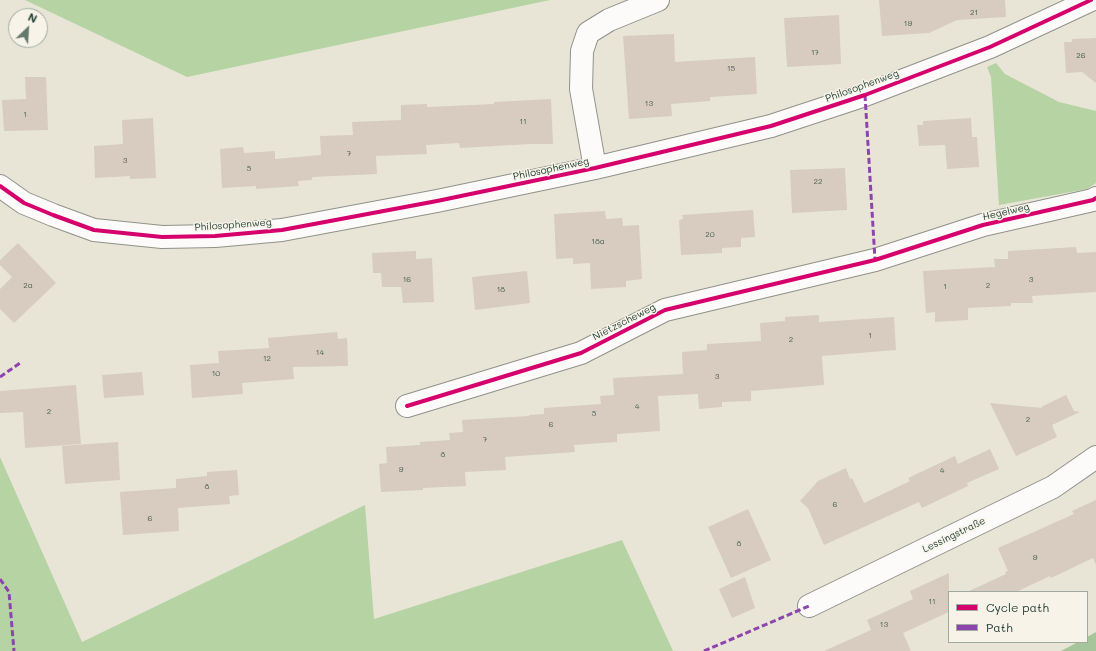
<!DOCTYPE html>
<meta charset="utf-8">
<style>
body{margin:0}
#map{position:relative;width:1096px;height:651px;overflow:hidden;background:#e8e5d7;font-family:Mali,sans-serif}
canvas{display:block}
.legend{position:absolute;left:948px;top:591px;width:140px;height:52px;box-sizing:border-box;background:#f7f3e8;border:1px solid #a1aaa0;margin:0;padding:5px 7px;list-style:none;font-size:12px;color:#1f3d34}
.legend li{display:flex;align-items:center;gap:8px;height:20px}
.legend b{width:20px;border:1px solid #a1aaa0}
.north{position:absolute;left:8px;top:8px;width:40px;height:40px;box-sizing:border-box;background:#f7f3e8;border:1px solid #a1aaa0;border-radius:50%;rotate:25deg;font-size:11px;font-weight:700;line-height:16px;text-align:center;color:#1f3d34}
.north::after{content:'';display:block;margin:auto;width:14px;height:18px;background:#65786d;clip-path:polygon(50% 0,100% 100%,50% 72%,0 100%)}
</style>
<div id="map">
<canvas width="1096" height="651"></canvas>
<ul class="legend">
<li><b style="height:5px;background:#d6006c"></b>Cycle path</li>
<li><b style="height:5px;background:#8e44ad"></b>Path</li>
</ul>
<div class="north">N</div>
</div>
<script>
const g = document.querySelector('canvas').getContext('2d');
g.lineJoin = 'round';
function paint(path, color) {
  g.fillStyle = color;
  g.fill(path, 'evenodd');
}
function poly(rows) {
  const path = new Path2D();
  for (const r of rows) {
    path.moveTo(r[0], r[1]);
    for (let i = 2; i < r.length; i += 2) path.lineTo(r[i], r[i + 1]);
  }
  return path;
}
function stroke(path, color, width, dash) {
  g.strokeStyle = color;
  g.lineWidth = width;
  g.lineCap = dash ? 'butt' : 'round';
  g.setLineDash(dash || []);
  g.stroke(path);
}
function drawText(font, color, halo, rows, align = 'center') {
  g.font = font + ' Mali,sans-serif';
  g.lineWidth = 3;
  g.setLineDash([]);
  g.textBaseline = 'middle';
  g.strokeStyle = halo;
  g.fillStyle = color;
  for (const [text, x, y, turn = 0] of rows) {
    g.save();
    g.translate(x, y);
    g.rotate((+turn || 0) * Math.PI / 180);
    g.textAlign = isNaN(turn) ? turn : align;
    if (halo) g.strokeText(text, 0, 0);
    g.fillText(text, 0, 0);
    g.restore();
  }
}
paint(poly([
 [25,0,550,0,187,77],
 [996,63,1005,74,1059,102,1096,111,1096,183,1087,189,999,205,991,77,987,67],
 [0,457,82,642,365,505,374,619,622,540,673,651,0,651]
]), '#b6d3a3');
paint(poly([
 [1096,632,1096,651,1061,651,1078,642,1087,642,1087,637]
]), '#a7c59a');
paint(poly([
 [879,0,1005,0,1006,17,957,20,929,33,882,36],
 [839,15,841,64,787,67,784,18],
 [674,34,675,62,755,57,757,94,710,97,710,101,671,104,672,116,629,119,623,36],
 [1096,38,1096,83,1082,72,1066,73,1064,42,1072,42,1072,39],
 [25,77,46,77,48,130,4,131,2,100,26,99],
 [551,99,553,144,530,144,460,148,459,143,426,145,427,154,376,156,377,174,312,177,312,180,298,181,299,186,256,189,256,186,222,188,220,149,243,147,244,153,275,151,275,159,321,155,320,136,353,135,352,122,401,120,401,105,427,104,427,107,494,104,494,102],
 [153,118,156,178,130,179,130,176,95,178,94,146,123,144,122,120],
 [971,118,972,137,977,137,979,167,947,169,945,145,919,146,917,125,923,125,923,121],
 [845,168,847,210,792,213,790,170],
 [753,210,755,237,741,238,741,247,722,248,722,253,681,255,679,220,683,219,682,215],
 [605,211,606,219,622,218,623,226,639,225,642,279,626,281,626,287,591,289,590,263,573,264,573,258,556,259,554,214],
 [18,243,56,283,14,323,0,309,0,289,12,277,0,265,0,260],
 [1076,247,1077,253,1096,252,1096,292,1032,296,1033,303,1011,303,1011,306,968,308,968,320,935,322,935,312,926,313,923,271,995,267,994,259,1008,259,1008,251],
 [416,251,416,259,432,258,434,302,403,303,401,287,382,287,381,273,373,273,372,253],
 [527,271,530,303,475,310,472,277],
 [819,315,819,322,894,317,896,350,822,356,824,385,751,391,751,401,722,402,722,407,699,409,698,394,658,396,660,431,617,434,617,442,574,445,575,452,505,457,506,470,465,472,466,486,423,488,423,490,381,492,379,464,387,463,386,447,420,445,420,442,450,440,449,433,463,432,462,420,529,416,529,415,544,414,544,408,601,404,600,396,614,395,613,378,683,374,682,352,707,350,707,344,761,341,760,323,785,321,785,317],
 [337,332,338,339,347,338,348,366,293,367,294,379,242,383,243,394,192,398,190,365,219,363,218,351,269,348,268,338],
 [142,372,144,395,104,398,102,375],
 [76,385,81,444,25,448,23,412,0,413,0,391],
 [1066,395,1074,411,1080,412,1052,425,1057,437,1016,456,990,403,1042,408,1041,407],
 [118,442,120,480,65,484,62,446],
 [990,449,999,469,967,483,968,486,922,508,919,502,824,545,808,508,800,501,818,481,846,468,850,479,852,478,864,503,910,481,908,478,955,456,958,464],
 [237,470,239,495,229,496,230,504,178,508,179,531,123,535,120,492,176,488,176,479,207,476,207,472],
 [1096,500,1096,565,1093,558,1051,578,1050,576,1016,592,967,592,1006,574,1005,572,1008,571,998,548,1074,514,1072,511],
 [748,509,771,560,731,578,708,527],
 [949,573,949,612,903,633,911,651,824,651,871,630,867,620,913,599,910,591],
 [745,577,755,608,732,618,719,589]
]), '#d7ccbf');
const minor = poly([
 [595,168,581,89,582,51,588,33,609,20,658,0],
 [0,186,24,203,53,215,94,230,162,237,215,236,282,230,437,201,595,168,771,126,865,95,990,47,1091,0],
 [407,406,581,353,665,310,875,260,983,225,1093,200,1096,198],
 [809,606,1053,487,1096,457]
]);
stroke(minor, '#8f928a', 24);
stroke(minor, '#fcfbf9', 22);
stroke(poly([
 [865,95,875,260],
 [0,377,20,363],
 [0,579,9,592,14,651],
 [704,651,809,606]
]), '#8e44ad', 3, [6, 3]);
stroke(poly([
 [0,186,24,203,53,215,94,230,162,237,215,236,282,230,437,201,595,168,771,126,865,95,990,47,1091,0],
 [407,406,581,353,665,310,875,260,983,225,1093,200,1096,198]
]), '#d6006c', 4);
drawText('8px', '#4d6157', null, [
 ["21",974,13],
 ["19",908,24],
 ["17",815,53],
 ["26",1081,56],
 ["15",731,69],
 ["13",649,104],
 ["1",25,115],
 ["11",523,122],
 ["7",349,154],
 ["3",125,161],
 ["5",249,169],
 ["22",818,182],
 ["20",710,235],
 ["18a",598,242],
 ["16",407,280],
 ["3",1031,280],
 ["2a",28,286],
 ["2",988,286],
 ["1",945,287],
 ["18",501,290],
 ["1",870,336],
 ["2",791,340],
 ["14",320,353],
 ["12",267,359],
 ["10",216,374],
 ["3",717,377],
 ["4",637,407],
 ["2",49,412],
 ["5",594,414],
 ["2",1028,420],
 ["6",551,425],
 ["7",485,440],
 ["8",443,455],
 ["9",401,470],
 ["4",942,471],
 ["8",207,487],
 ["6",835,505],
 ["6",150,519],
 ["8",739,544],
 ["9",1035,558],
 ["11",932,602],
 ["13",884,625]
]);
drawText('10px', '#1f3d34', '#f7f3e8', [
 ["Philosophenweg",862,86,-20],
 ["Philosophenweg",551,169,-12],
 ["Hegelweg",1006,212,-13],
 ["Philosophenweg",233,225,-4],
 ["Nietzscheweg",624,322,-27],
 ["Lessingstraße",954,535,-26]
]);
</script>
